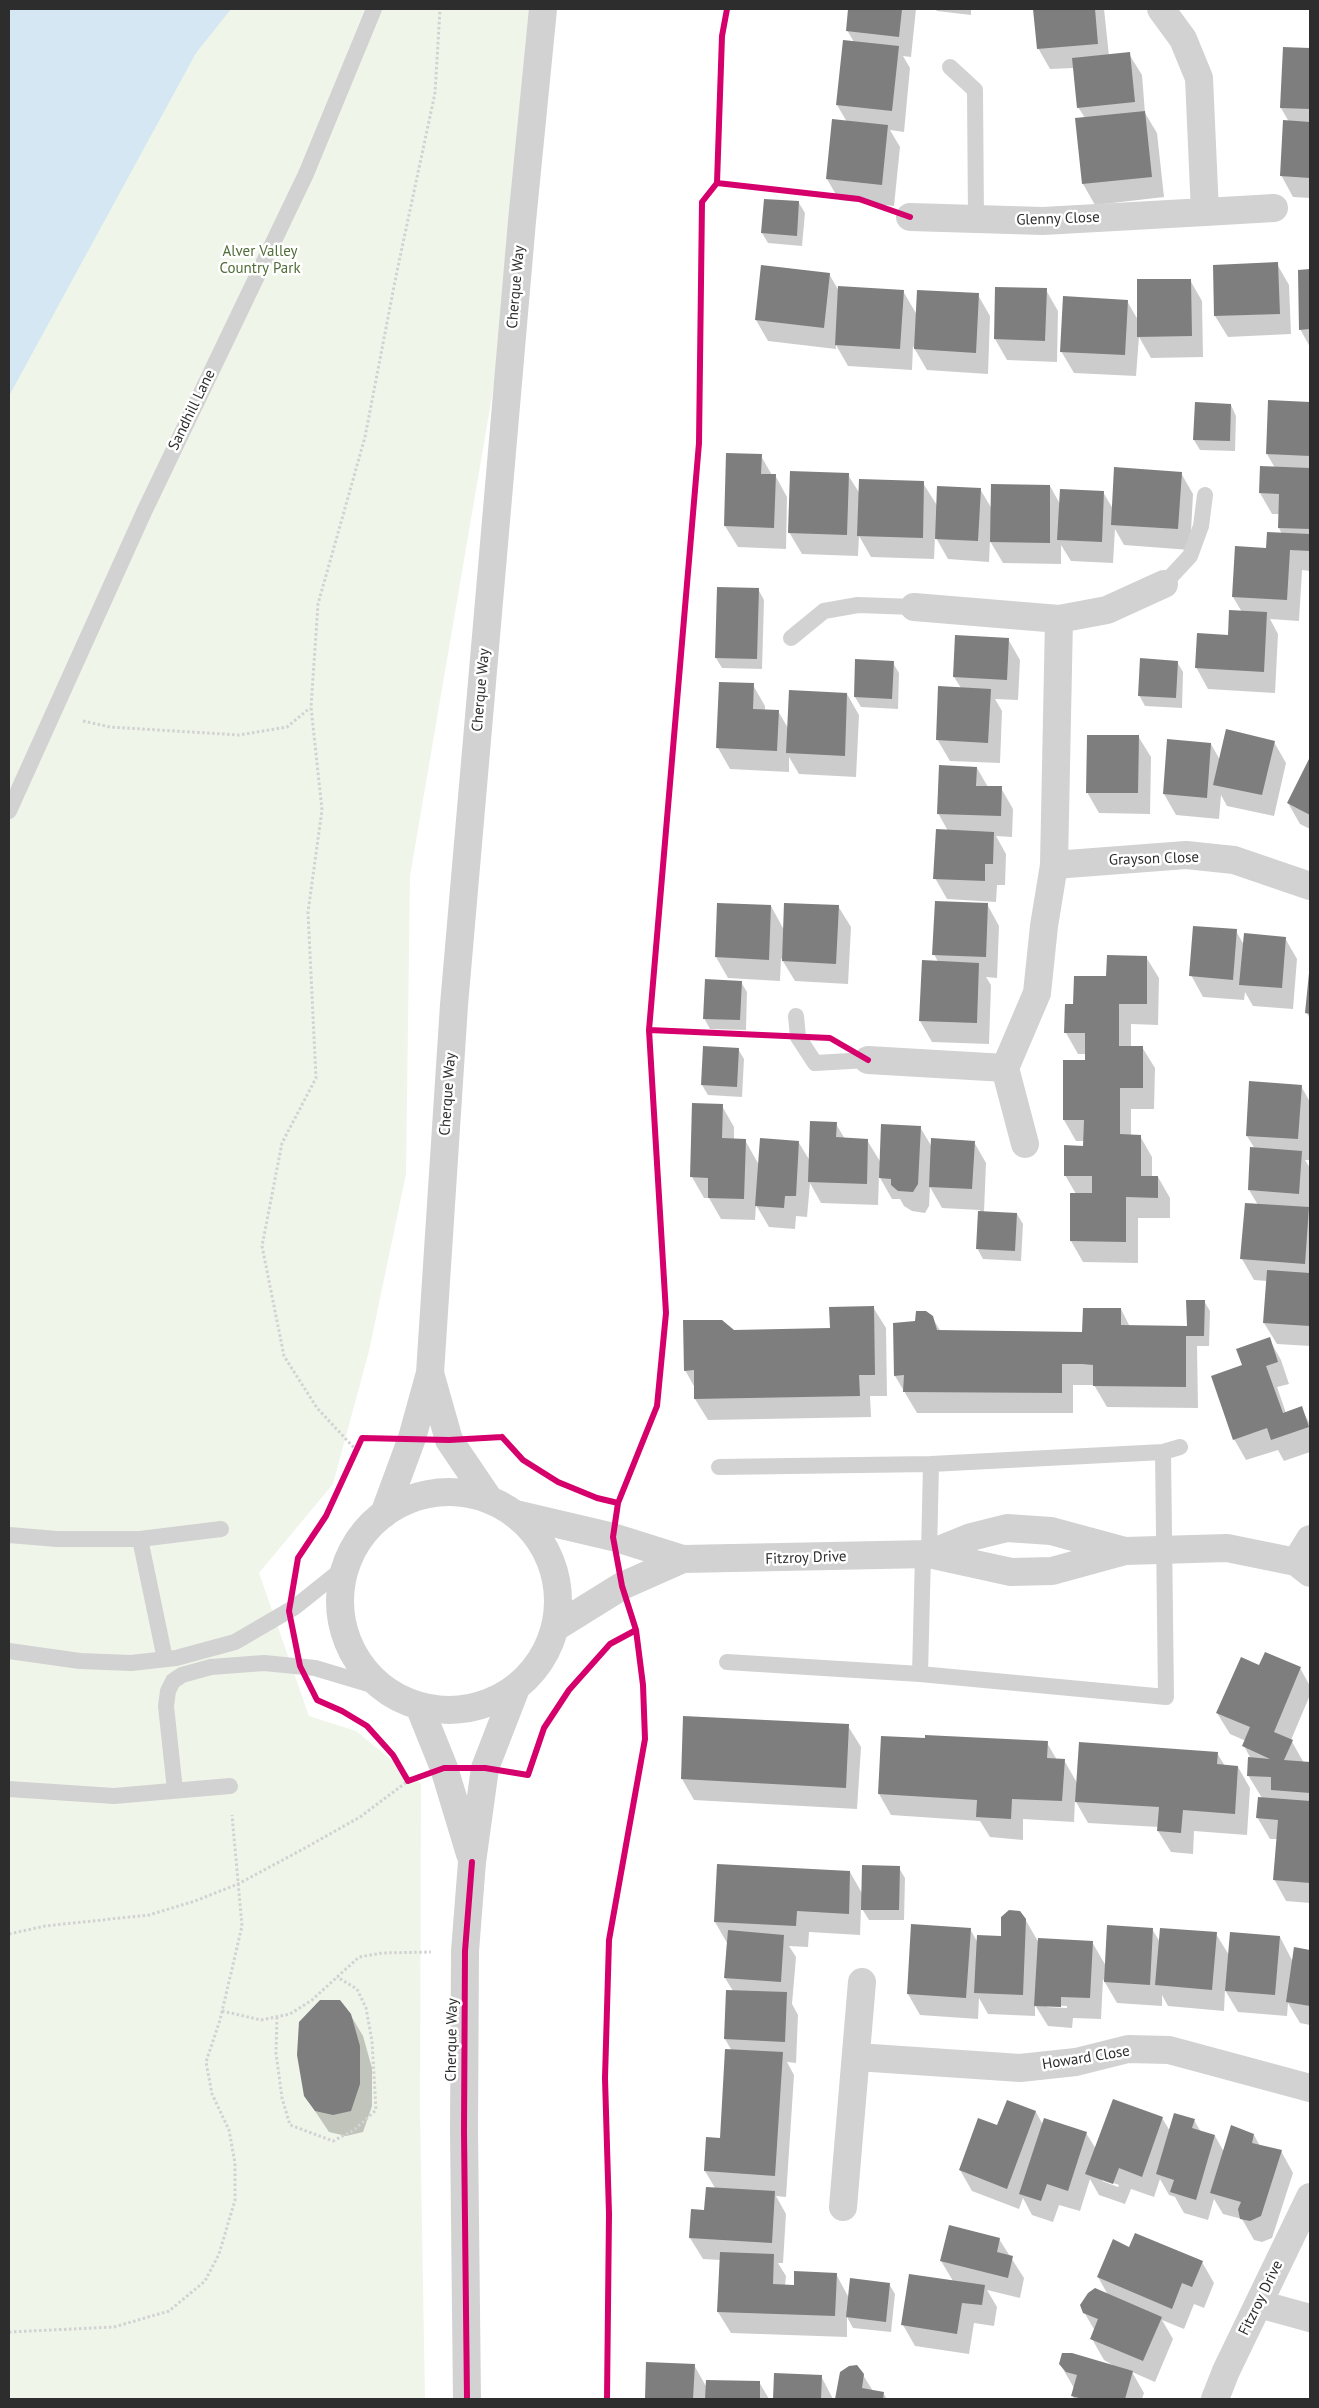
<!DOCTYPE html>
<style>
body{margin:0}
#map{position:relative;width:1319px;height:2408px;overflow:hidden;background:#fff;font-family:"PT Sans",sans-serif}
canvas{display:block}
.frame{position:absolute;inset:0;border:10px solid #2d2d2d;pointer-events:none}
</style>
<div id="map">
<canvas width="1319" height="2408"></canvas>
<div class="frame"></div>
</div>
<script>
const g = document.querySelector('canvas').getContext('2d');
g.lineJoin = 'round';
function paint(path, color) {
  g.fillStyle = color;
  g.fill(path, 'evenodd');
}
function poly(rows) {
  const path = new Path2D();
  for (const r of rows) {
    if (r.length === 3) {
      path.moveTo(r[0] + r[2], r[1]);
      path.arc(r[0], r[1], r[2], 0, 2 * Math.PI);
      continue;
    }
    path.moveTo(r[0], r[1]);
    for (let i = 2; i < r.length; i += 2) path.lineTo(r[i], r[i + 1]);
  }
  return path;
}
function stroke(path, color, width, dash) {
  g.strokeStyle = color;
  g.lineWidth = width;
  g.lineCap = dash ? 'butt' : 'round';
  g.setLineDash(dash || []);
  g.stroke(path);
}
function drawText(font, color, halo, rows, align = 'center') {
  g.font = font + ' "PT Sans",sans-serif';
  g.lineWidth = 5;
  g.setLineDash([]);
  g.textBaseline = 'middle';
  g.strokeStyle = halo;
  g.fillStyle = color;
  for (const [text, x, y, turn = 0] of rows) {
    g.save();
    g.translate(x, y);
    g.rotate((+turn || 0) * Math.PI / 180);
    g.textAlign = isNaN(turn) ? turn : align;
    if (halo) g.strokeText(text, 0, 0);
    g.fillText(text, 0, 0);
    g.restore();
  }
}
paint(poly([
 [9,9,547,9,522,221,410,876,406,1174,369,1351,333,1484,259,1573,309,1716,356,1731,421,1784,420,2113,425,2399,9,2399]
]), '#f0f5ea');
paint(poly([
 [9,9,231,9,196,53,9,396]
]), '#d5e7f3');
paint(poly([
 [849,9,916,9,911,57,903,56,910,68,904,132,890,130,900,147,894,206,839,200,827,179,847,122,837,105,854,42,847,30],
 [935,9,971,9,971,15,937,11],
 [1034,9,1104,9,1109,56,1129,54,1142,75,1145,113,1157,133,1164,197,1095,205,1083,184,1085,118,1078,107,1074,68,1050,69,1038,48],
 [1284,48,1310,49,1310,198,1293,197,1281,175,1289,122,1281,108],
 [799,203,805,213,802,246,768,243,762,233],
 [1277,264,1289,285,1291,334,1228,337,1215,316],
 [1300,271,1310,271,1310,347,1300,329],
 [829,274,839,291,903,291,917,315,978,295,990,316,988,374,927,370,913,346,912,370,848,366,836,345,836,349,768,341,756,320],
 [1190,280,1202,301,1203,357,1151,358,1139,337,1136,376,1074,373,1061,351,1127,301,1138,320],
 [1046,290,1058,311,1057,362,1007,360,995,339],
 [1269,401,1310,403,1310,571,1302,570,1299,621,1270,619,1278,634,1275,693,1208,689,1196,667,1229,636,1242,612,1233,597,1267,549,1282,534,1279,528,1279,514,1272,514,1260,493,1275,468,1267,454],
 [1231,405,1236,416,1235,451,1200,450,1194,440],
 [728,454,761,456,772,475,775,475,787,497,786,549,738,547,725,526],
 [1181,473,1193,494,1190,550,1124,545,1115,529,1113,563,1071,561,1061,545,1061,564,1003,563,990,541,989,562,948,559,935,536,934,559,871,557,859,536,858,556,802,554,789,532,848,475,860,494,923,483,938,507,980,489,992,509,1050,486,1060,504,1103,492,1113,509],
 [758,589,764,600,762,669,722,668,716,658],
 [1008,639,1020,660,1018,700,995,699,1002,711,1000,763,950,761,937,739,961,688,954,677],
 [1177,662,1183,672,1182,708,1145,706,1139,695],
 [893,663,899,673,898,709,861,707,855,697],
 [753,685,765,706,765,711,778,711,788,728,847,694,859,715,856,777,799,774,789,757,789,772,730,769,718,748],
 [1138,736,1151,757,1150,814,1099,813,1087,792],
 [1274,742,1286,763,1274,816,1227,806,1221,795,1219,819,1176,815,1164,794,1211,744,1220,760],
 [1310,760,1310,829,1300,824,1288,803],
 [977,768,988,787,1001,788,1013,809,1012,837,996,836,1006,854,1005,885,997,885,996,902,947,899,935,878,948,831,938,813],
 [719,904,771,906,784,930,838,906,851,927,848,984,795,981,781,958,780,981,728,978,716,957],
 [987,904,999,926,997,978,986,977,991,985,989,1044,932,1042,920,1021,938,962,934,954],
 [1236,931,1244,945,1285,938,1297,959,1293,1009,1253,1006,1245,992,1244,1000,1203,997,1191,975],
 [1146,957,1159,978,1158,1025,1131,1024,1131,1047,1142,1047,1155,1068,1154,1109,1131,1109,1131,1136,1140,1136,1152,1157,1152,1177,1158,1177,1170,1198,1170,1218,1138,1218,1138,1263,1083,1262,1071,1241,1076,1194,1065,1175,1085,1147,1085,1141,1076,1141,1064,1120,1065,1061,1086,1061,1086,1054,1078,1054,1066,1033,1074,1005,1108,977],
 [1310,972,1310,1019,1307,1013],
 [741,982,747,992,746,1030,710,1029,704,1018],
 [738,1049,744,1059,742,1097,708,1095,702,1085],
 [1301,1086,1310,1102,1310,1160,1305,1160,1310,1168,1310,1346,1277,1344,1264,1323,1267,1281,1254,1280,1242,1259,1258,1205,1249,1190,1255,1149,1247,1136],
 [722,1106,734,1127,734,1140,745,1140,759,1165,799,1143,810,1161,836,1124,845,1139,867,1140,881,1163,920,1127,932,1147,974,1142,986,1163,984,1212,1017,1214,1023,1224,1021,1261,983,1259,977,1248,980,1210,942,1208,930,1187,929,1206,925,1213,912,1211,904,1206,900,1199,892,1199,879,1176,878,1205,821,1203,810,1183,807,1217,796,1216,795,1229,769,1227,756,1205,755,1220,721,1219,709,1198,704,1198,692,1177],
 [1204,1301,1210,1311,1209,1346,1197,1346,1198,1408,1107,1407,1094,1385,1073,1385,1073,1413,917,1413,895,1376,894,1324,916,1323,932,1317,941,1332,1084,1333,1121,1309,1130,1327,1188,1327],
 [873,1307,886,1328,887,1396,870,1396,871,1417,708,1420,695,1399,695,1388,685,1370,734,1331,831,1329],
 [1269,1339,1281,1360,1289,1384,1277,1387,1286,1413,1301,1408,1310,1424,1310,1452,1284,1461,1278,1450,1246,1460,1234,1439,1243,1366],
 [1260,1666,1300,1668,1310,1686,1310,1695,1291,1740,1304,1763,1310,1763,1310,1903,1286,1901,1274,1879,1277,1839,1270,1839,1257,1817,1262,1798,1248,1775,1251,1759,1244,1746,1246,1741,1230,1734,1217,1713],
 [848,1726,861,1747,857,1809,694,1800,682,1779],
 [1047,1743,1057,1760,1064,1760,1077,1783,1217,1753,1225,1766,1238,1767,1250,1788,1247,1835,1194,1831,1193,1854,1171,1852,1158,1831,1159,1827,1088,1823,1075,1800,1074,1822,1023,1819,1023,1840,990,1837,980,1821,891,1815,879,1794],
 [899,1868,905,1878,904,1920,869,1920,861,1907,860,1935,809,1932,808,1947,789,1946,796,1957,792,2004,798,2015,796,2063,787,2062,794,2075,786,2197,776,2196,786,2214,783,2263,778,2263,786,2276,785,2286,795,2287,836,2274,849,2298,889,2284,895,2294,891,2332,853,2328,847,2317,847,2337,731,2333,718,2312,720,2260,703,2259,690,2238,715,2188,705,2171,721,2140,732,2051,725,2039,733,1991,725,1978,727,1943,715,1922,850,1872,863,1895],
 [1025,1919,1039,1943,1092,1942,1106,1966,1152,1929,1160,1942,1216,1934,1229,1955,1280,1937,1293,1962,1295,1949,1310,1951,1310,2025,1300,2023,1288,2003,1287,2016,1238,2012,1225,1990,1224,2011,1168,2006,1162,1995,1162,2006,1117,2003,1103,1979,1101,2019,1073,2018,1072,2028,1048,2026,1035,2005,1035,2016,988,2014,979,1998,978,2019,920,2015,908,1994,970,1929,978,1943,1002,1937],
 [1047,2005,1067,2006,1067,2008,1047,2007],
 [350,2014,363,2036,372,2068,372,2106,363,2132,346,2136,329,2132,305,2096],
 [1008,2102,1036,2112,1043,2125,1086,2133,1096,2149,1162,2118,1170,2131,1194,2120,1201,2132,1215,2136,1224,2152,1254,2135,1260,2146,1281,2151,1293,2173,1272,2238,1262,2242,1254,2240,1242,2219,1223,2214,1214,2199,1208,2220,1184,2213,1175,2197,1169,2195,1160,2179,1154,2197,1131,2189,1125,2204,1099,2195,1090,2179,1080,2211,1059,2205,1053,2222,1032,2215,1023,2198,1019,2209,972,2191,960,2170,998,2126],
 [1102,2179,1119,2185,1118,2187,1102,2181],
 [999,2239,1024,2278,1020,2298,987,2290,997,2307,994,2326,974,2323,969,2354,915,2346,903,2325,953,2281,941,2261],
 [1130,2248,1202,2262,1214,2283,1204,2308,1194,2304,1184,2329,1162,2320,1173,2339,1155,2382,1132,2372,1144,2393,1142,2399,1074,2399,1072,2395,1074,2388,1060,2364,1116,2367,1104,2360,1092,2339,1095,2331,1084,2312,1108,2295,1098,2277],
 [647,2364,694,2365,707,2388,759,2382,769,2399,646,2399],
 [841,2373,863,2375,873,2391,883,2393,887,2399,836,2399],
 [776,2374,821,2376,833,2399,775,2399]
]), '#0003');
paint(poly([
 [848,9,902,9,899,37,846,31],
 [1033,9,1095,9,1098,44,1037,49],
 [843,40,899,46,892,111,836,105],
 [1283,47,1310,48,1310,109,1280,108],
 [1130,52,1135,102,1077,108,1072,58],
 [1145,111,1152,177,1082,184,1075,118],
 [832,119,888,125,882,185,826,179],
 [1283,120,1310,122,1310,178,1280,176],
 [764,199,799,201,797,236,761,233],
 [1278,262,1280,314,1214,316,1213,265],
 [761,265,830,273,824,328,755,320],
 [1310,269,1310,329,1299,330,1298,270],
 [1137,279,1191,279,1192,336,1137,337],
 [838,286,904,290,900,349,835,345],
 [995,287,1047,288,1045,341,994,339],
 [917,290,979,293,976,353,914,349],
 [1063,296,1128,300,1125,355,1060,352],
 [1268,400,1310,402,1310,456,1266,454],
 [1195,402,1231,404,1230,441,1193,440],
 [726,453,762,454,761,474,776,474,774,528,724,526],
 [1260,466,1310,468,1310,529,1278,528,1279,494,1259,493],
 [1114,467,1182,472,1178,529,1111,525],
 [790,471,849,473,847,535,788,533],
 [859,479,924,481,923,538,857,536],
 [991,484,1050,485,1050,543,990,542],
 [937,486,981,488,978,541,935,539],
 [1060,489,1104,491,1102,542,1057,540],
 [1267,532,1310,534,1310,551,1290,550,1287,600,1232,597,1235,546,1266,548],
 [717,587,759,588,757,659,715,658],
 [1229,610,1267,612,1264,672,1195,668,1197,633,1228,635],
 [955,635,1009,638,1007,680,953,677],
 [1140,658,1178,661,1176,698,1138,696],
 [855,659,894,661,892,699,854,697],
 [719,682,754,683,753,709,779,710,777,751,716,748],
 [938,686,991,689,988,743,936,740],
 [789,690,847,693,845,756,786,753],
 [1226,729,1275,741,1262,795,1213,785],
 [1087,735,1139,735,1138,793,1086,793],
 [1167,739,1211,743,1207,798,1163,794],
 [1310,757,1310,815,1287,803],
 [939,765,977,767,976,786,1002,786,1001,816,937,814],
 [936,829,994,832,993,864,985,864,985,881,933,879],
 [935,901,988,903,986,957,932,955],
 [717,903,771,905,769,960,715,957],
 [784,903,839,905,836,964,782,961],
 [1193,926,1237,929,1233,980,1189,976],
 [1244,933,1286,937,1282,988,1239,985],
 [1107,955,1147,956,1147,1004,1119,1004,1119,1046,1143,1046,1143,1088,1120,1088,1120,1134,1141,1135,1141,1176,1158,1176,1158,1198,1126,1197,1126,1242,1070,1241,1070,1193,1092,1193,1092,1176,1064,1176,1064,1145,1083,1146,1084,1120,1063,1120,1063,1060,1085,1060,1085,1033,1064,1033,1065,1004,1073,1004,1074,976,1106,976],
 [922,960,979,963,977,1023,919,1021],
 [1309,973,1310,974,1310,1014,1305,1013],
 [705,979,742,981,740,1020,703,1019],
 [703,1046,739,1048,737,1087,701,1085],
 [1249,1081,1302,1085,1298,1139,1246,1136],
 [692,1103,723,1104,722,1138,746,1139,744,1199,708,1198,708,1178,690,1177],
 [810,1121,837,1122,836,1137,868,1139,867,1184,808,1182],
 [881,1124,921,1126,918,1184,913,1192,898,1191,891,1185,891,1179,879,1178],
 [760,1138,799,1141,796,1196,785,1196,784,1208,755,1206],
 [931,1138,975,1141,972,1189,929,1187],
 [1250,1147,1302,1151,1299,1194,1248,1190],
 [1245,1203,1309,1207,1305,1264,1240,1259],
 [978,1211,1017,1213,1015,1251,976,1249],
 [1267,1270,1310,1273,1310,1326,1263,1323],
 [1186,1300,1205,1300,1204,1336,1186,1336,1186,1387,1093,1386,1093,1365,1082,1364,1062,1364,1062,1393,903,1392,904,1375,894,1376,893,1323,915,1321,916,1311,926,1311,933,1316,937,1330,1082,1332,1083,1308,1121,1308,1121,1325,1187,1326],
 [874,1306,875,1375,859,1375,860,1396,694,1399,694,1370,684,1371,683,1320,722,1320,734,1330,830,1328,829,1307],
 [1270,1337,1278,1362,1266,1366,1283,1413,1302,1406,1309,1427,1271,1440,1267,1428,1233,1440,1211,1376,1242,1365,1236,1349],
 [1265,1652,1301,1667,1274,1732,1293,1740,1284,1760,1310,1762,1310,1793,1271,1790,1271,1777,1247,1776,1248,1757,1270,1759,1242,1746,1250,1727,1216,1713,1241,1657,1259,1665],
 [683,1716,849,1724,846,1788,681,1779],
 [925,1735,1048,1741,1047,1758,1065,1759,1062,1801,1012,1799,1011,1819,976,1817,977,1800,878,1794,881,1736,925,1738],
 [1079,1742,1218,1752,1217,1764,1238,1766,1235,1814,1183,1810,1181,1833,1157,1831,1159,1807,1075,1802],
 [1258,1797,1310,1801,1310,1883,1273,1880,1278,1820,1256,1818],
 [717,1864,850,1871,849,1914,797,1911,796,1926,714,1922],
 [862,1865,900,1866,899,1910,861,1910],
 [1009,1910,1020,1911,1026,1919,1023,1995,974,1993,977,1935,1001,1936,1001,1917],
 [911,1924,971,1928,966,1998,907,1994],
 [1107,1925,1153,1928,1150,1985,1104,1982],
 [1160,1928,1217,1932,1212,1990,1155,1985],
 [728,1930,784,1935,781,1982,724,1978],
 [1230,1932,1280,1936,1275,1995,1225,1991],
 [1038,1938,1093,1941,1090,1998,1061,1997,1061,2007,1034,2006],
 [1294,1947,1310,1950,1310,2006,1286,2002],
 [726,1990,787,1992,785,2042,724,2039],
 [320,2000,340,2000,351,2014,360,2046,360,2084,351,2111,333,2115,315,2111,304,2096,297,2055,299,2022],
 [725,2049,783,2052,775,2176,704,2171,706,2137,720,2138],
 [1113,2099,1163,2117,1142,2177,1119,2168,1113,2184,1085,2174],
 [1007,2100,1036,2111,1007,2189,959,2170,978,2118,997,2125],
 [1174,2113,1195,2119,1192,2128,1215,2135,1196,2200,1170,2192,1174,2180,1156,2174],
 [1044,2118,1087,2132,1068,2191,1047,2184,1041,2201,1019,2194],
 [1231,2125,1254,2134,1252,2143,1282,2150,1261,2216,1250,2221,1240,2219,1238,2209,1241,2202,1210,2193],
 [706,2187,775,2191,772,2243,689,2238,691,2209,704,2210],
 [949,2225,1000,2238,997,2252,1013,2256,1008,2278,940,2261],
 [1135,2233,1203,2261,1192,2287,1182,2283,1172,2309,1097,2277,1113,2239,1129,2247],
 [720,2252,774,2254,773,2284,794,2285,794,2271,837,2273,835,2316,717,2312],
 [909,2274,985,2285,982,2305,962,2303,957,2334,901,2325],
 [850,2278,890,2283,886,2322,846,2317],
 [1095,2288,1162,2317,1143,2361,1090,2339,1098,2319,1083,2313,1080,2305,1088,2293],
 [1062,2353,1072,2353,1133,2371,1125,2399,1083,2399,1071,2396,1077,2375,1066,2372,1059,2364],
 [646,2362,695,2364,693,2399,645,2399],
 [857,2365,864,2374,862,2388,884,2392,883,2399,835,2399,840,2372,849,2366],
 [774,2373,822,2375,821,2399,773,2399],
 [706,2380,760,2381,760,2399,705,2399]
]), '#7e7e7e');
stroke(poly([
 [83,721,110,727,239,735,287,727,310,708],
 [357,1451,317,1408,284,1356,262,1246,282,1143,316,1078,308,912,322,810,311,707,318,604,365,437,396,276,435,93,440,9],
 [9,1934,45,1926,149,1915,195,1901,238,1884,305,1848,360,1817,408,1781],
 [222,2011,261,2020,290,2014,312,2000,359,1957,382,1953,431,1952],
 [277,2017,276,2053,282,2098,290,2125,333,2141,354,2130,376,2110,372,2041,366,2008,357,1989,337,1977],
 [9,2332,114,2327,169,2311,205,2281,219,2254,235,2200,235,2163,229,2130,212,2094,206,2062,220,2020,242,1926,232,1815]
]), '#d2d2d2', 3, [2.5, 2.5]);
stroke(poly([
 [950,67,975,90,976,219],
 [1164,584,1190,556,1201,526,1205,495],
 [791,638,824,611,858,605,914,607],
 [9,811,144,512,306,174,374,9],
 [796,1016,798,1037,815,1063,868,1060],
 [931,1464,1163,1452,1180,1447],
 [719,1467,931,1464,929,1554],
 [9,1535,57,1539,140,1539,165,1659],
 [140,1539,221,1529],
 [9,1651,80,1661,131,1663,176,1658,235,1642,295,1607,345,1567],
 [727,1662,920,1674,1166,1697,1163,1452],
 [920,1674,923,1554],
 [9,1789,114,1796,230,1786],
 [175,1790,166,1706,168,1691,173,1681,182,1675,211,1667,264,1663,315,1668,382,1688]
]), '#d2d2d2', 16);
stroke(poly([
 [1205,212,1274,208],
 [910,217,1043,221,1205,212,1199,78,1183,39,1161,9],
 [914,607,1059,619,1107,610,1164,584],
 [1054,865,1186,855,1234,860,1310,886],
 [868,1060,1005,1068],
 [1025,1144,1005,1068,1037,993,1044,926,1054,865,1059,619],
 [515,1514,613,1537,683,1559,929,1554,1011,1572,1052,1571,1125,1551,1227,1548,1296,1562,1310,1573],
 [929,1554,971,1537,1007,1528,1051,1531,1125,1551],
 [1296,1562,1310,1539],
 [556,1627,622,1586,683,1559],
 [857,2057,1020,2068,1076,2062,1128,2049,1169,2050,1310,2088],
 [843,2207,862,1982],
 [1259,2304,1310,2318],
 [1215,2399,1226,2371,1310,2197]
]), '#d2d2d2', 28);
stroke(poly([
 [430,1373,449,1440,489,1499],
 [449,1601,109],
 [384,1514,412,1438,430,1373,454,1005,522,221,543,9],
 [419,1706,444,1768,470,1854],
 [467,2399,464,2131,465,1951,472,1862,485,1768,516,1688]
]), '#d2d2d2', 28);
stroke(poly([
 [717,183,859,199,910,217],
 [649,1030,830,1038,868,1060],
 [502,1437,523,1460,558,1482,597,1498,618,1503,613,1537,622,1586,636,1630,610,1644,569,1690,544,1728,528,1775,485,1768,444,1768,408,1781,393,1755,367,1726,342,1711,317,1700,300,1666,289,1611,298,1558,326,1516,362,1438,449,1440,502,1437],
 [618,1503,657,1406,666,1313,649,1030,699,443,702,202,717,183,722,36,727,9],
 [467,2399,464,2131,465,1951,472,1862],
 [607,2399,609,2214,605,2078,609,1940,645,1739,643,1685,636,1630]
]), '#d6006c', 6);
drawText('15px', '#2d2d2d', '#fff', [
 ["Glenny Close",1058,219,-2],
 ["Cherque Way",516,287,-85],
 ["Sandhill Lane",192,410,-64],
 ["Cherque Way",481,690,-85],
 ["Grayson Close",1154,859,-2],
 ["Cherque Way",448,1094,-86],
 ["Fitzroy Drive",806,1558,-2],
 ["Cherque Way",452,2040,-89],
 ["Howard Close",1086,2058,-9],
 ["Fitzroy Drive",1261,2298,-64]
]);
drawText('15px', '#506c37', '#fff', [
 ["Alver Valley",260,252],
 ["Country Park",260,269]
]);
</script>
